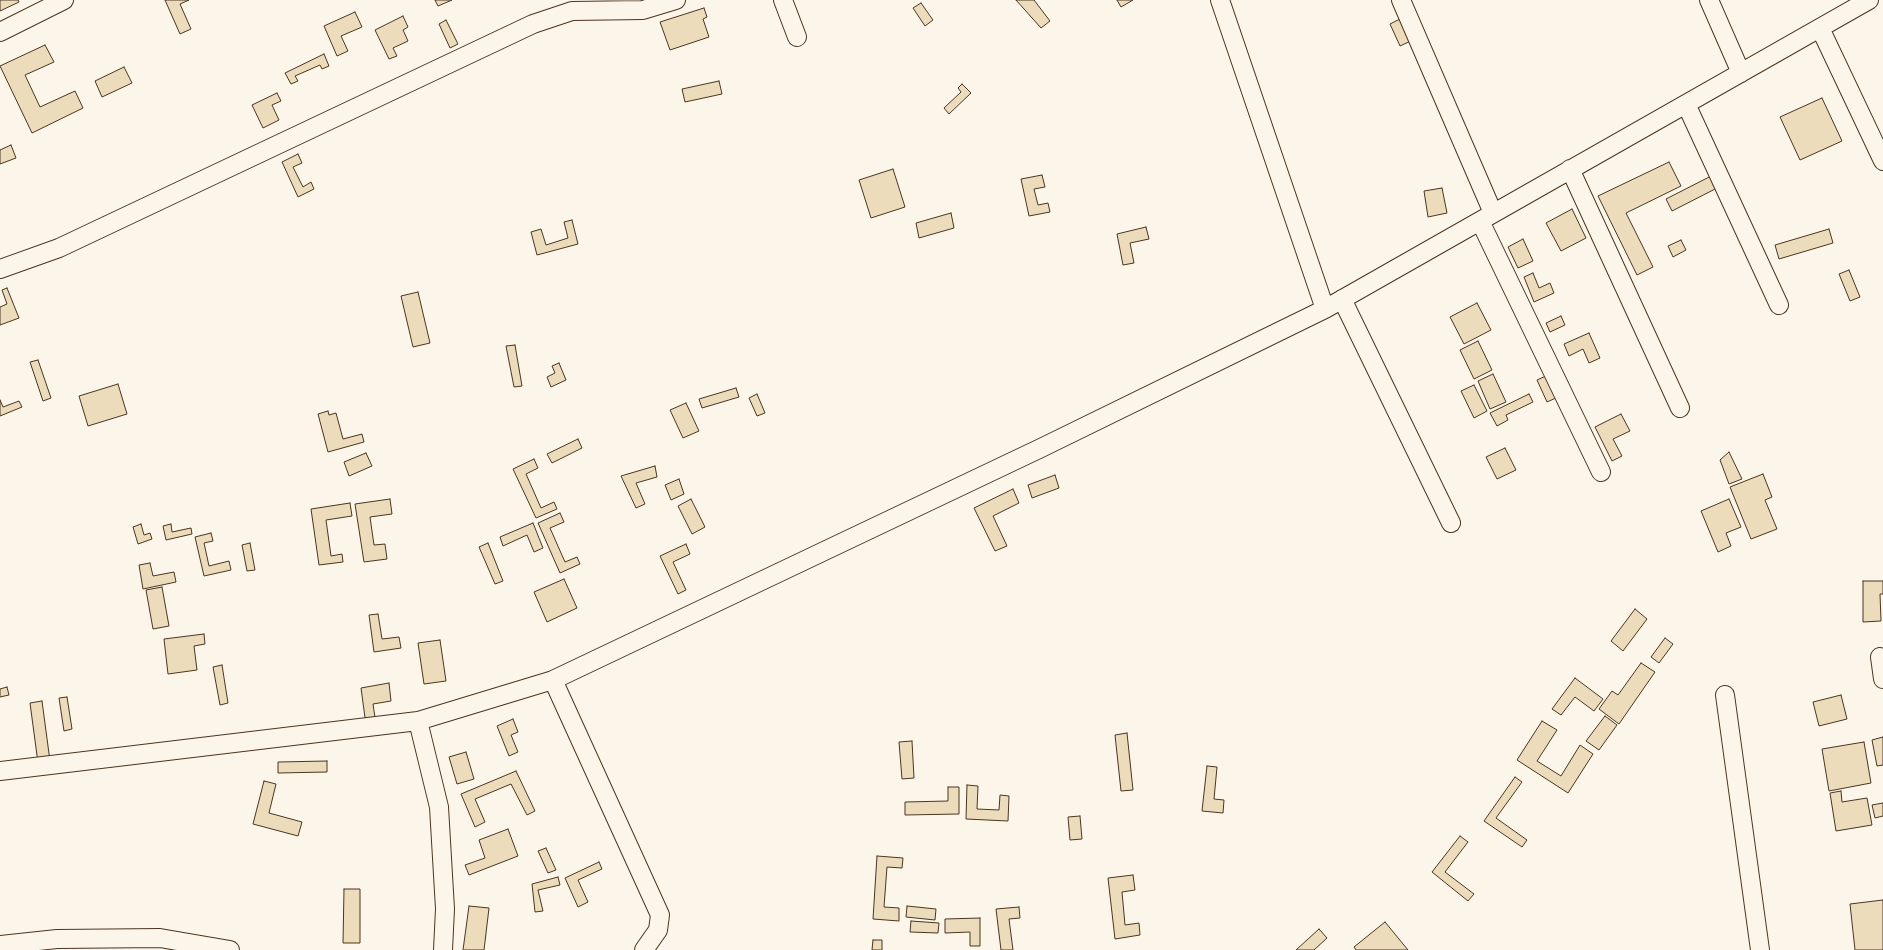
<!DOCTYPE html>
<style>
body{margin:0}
canvas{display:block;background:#fbf6e9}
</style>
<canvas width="1883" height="950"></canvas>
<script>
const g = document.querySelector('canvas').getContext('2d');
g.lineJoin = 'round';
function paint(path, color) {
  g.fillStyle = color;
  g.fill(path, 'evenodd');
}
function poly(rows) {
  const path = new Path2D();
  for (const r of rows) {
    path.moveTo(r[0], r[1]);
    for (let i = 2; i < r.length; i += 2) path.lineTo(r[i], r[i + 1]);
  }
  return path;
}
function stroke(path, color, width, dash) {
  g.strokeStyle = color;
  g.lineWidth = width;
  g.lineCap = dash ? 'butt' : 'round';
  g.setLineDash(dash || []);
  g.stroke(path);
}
const building = poly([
 [0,0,18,0,19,2,0,11,0,0],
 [165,0,189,0,180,4,191,29,180,34,165,0],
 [435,0,452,0,438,6,435,0],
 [1016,0,1034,0,1050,21,1041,28,1016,0],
 [1117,0,1133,0,1121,7,1117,0],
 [921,3,933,20,925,26,913,8,921,3],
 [704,8,707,17,703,19,709,37,670,50,660,22,704,8],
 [355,12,362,27,341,36,348,51,337,56,324,26,355,12],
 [403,16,408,27,403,30,408,41,393,48,397,56,389,59,375,30,403,16],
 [1402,18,1413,40,1400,46,1390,24,1402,18],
 [446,20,458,44,450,48,439,24,446,20],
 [45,45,54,62,25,75,40,107,75,91,83,108,32,133,0,66,45,45],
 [324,54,329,66,322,69,320,65,295,76,298,81,291,84,285,73,324,54],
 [124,67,132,83,102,97,95,81,124,67],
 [719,81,722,94,685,102,682,89,719,81],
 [962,84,971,93,949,114,944,108,961,92,958,88,962,84],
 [277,93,281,101,272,105,279,120,263,128,252,105,277,93],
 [1822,98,1842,141,1800,160,1780,117,1822,98],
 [11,145,16,158,0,164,0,150,11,145],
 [298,154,302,163,293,167,303,187,311,182,314,189,298,197,282,162,298,154],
 [1669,162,1681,186,1626,213,1653,267,1637,275,1598,196,1669,162],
 [893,169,905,207,871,218,859,180,893,169],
 [1715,174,1721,186,1672,211,1666,199,1715,174],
 [1042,175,1045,187,1034,189,1038,205,1048,203,1050,212,1029,216,1021,179,1042,175],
 [1442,188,1447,213,1428,217,1424,191,1442,188],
 [1572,209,1586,238,1561,251,1546,223,1572,209],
 [951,213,954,228,919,238,916,223,951,213],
 [572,220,578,244,537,255,531,232,541,229,546,245,568,238,564,222,572,220],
 [1146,227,1149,239,1130,243,1134,263,1123,265,1117,234,1146,227],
 [1829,229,1833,243,1779,259,1775,245,1829,229],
 [1523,239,1533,261,1518,268,1508,247,1523,239],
 [1681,240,1686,250,1673,257,1668,246,1681,240],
 [1849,270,1860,297,1850,301,1839,274,1849,270],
 [1533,273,1539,288,1550,283,1554,293,1534,302,1524,277,1533,273],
 [7,288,19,318,0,325,0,307,7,304,2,290,7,288],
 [418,292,430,343,413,347,401,296,418,292],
 [1477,303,1491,330,1464,344,1450,317,1477,303],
 [1561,316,1565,325,1550,332,1546,323,1561,316],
 [1589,333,1600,358,1589,363,1583,349,1569,356,1564,344,1589,333],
 [1478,341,1492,370,1474,379,1460,350,1478,341],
 [515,345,522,386,514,387,506,346,515,345],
 [38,360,51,398,43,401,30,362,38,360],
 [559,363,566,380,551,387,547,377,555,373,552,366,559,363],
 [1493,374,1506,402,1490,409,1478,381,1493,374],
 [1548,375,1558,397,1547,402,1537,380,1548,375],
 [118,384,127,414,88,426,79,396,118,384],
 [1474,385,1487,411,1474,418,1461,391,1474,385],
 [736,388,739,397,702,408,699,399,736,388],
 [757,394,765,413,757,416,749,398,757,394],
 [1529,394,1533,402,1506,415,1508,420,1497,426,1490,413,1529,394],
 [0,400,3,407,19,401,22,407,0,416,0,400],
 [686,403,699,431,683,438,670,410,686,403],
 [328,411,329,415,336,413,343,439,362,434,364,442,328,452,318,414,328,411],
 [1621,414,1630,431,1613,439,1622,456,1612,461,1595,427,1621,414],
 [578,439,582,448,552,463,547,454,578,439],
 [1505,448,1516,470,1497,479,1486,457,1505,448],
 [1729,452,1742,479,1729,484,1720,460,1729,452],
 [366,453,372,466,349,476,344,462,366,453],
 [534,459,538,468,526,474,541,508,554,502,557,509,536,518,513,469,534,459],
 [655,466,657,477,636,483,645,504,636,508,621,476,655,466],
 [1763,474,1772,497,1765,500,1777,529,1751,539,1730,487,1763,474],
 [1055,475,1059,488,1032,498,1028,485,1055,475],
 [679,479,684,494,671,500,665,485,679,479],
 [1013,489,1019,503,993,516,1007,546,995,551,974,508,1013,489],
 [390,499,392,514,370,517,374,545,385,544,387,559,364,562,355,504,390,499],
 [691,499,705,527,692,534,678,506,691,499],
 [1729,499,1741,527,1726,533,1731,546,1718,552,1701,511,1729,499],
 [350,503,352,516,326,520,331,556,342,554,343,562,319,565,311,509,350,503],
 [560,513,564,522,550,528,565,562,577,557,580,564,560,573,538,523,560,513],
 [533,523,543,548,534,552,527,535,503,546,500,537,533,523],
 [141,524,144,535,150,533,152,539,138,544,133,527,141,524],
 [171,524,172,532,191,528,192,534,166,540,163,526,171,524],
 [211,533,213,541,204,543,209,566,229,561,231,570,204,576,195,537,211,533],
 [250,543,255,570,247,571,242,545,250,543],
 [488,543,503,581,495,584,479,547,488,543],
 [686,544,690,554,673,562,686,590,678,594,660,556,686,544],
 [150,563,153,576,174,572,176,582,143,589,139,565,150,563],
 [564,579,577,608,547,622,534,592,564,579],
 [1863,581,1883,581,1883,594,1880,594,1881,621,1863,622,1863,581],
 [162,587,169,626,153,629,146,590,162,587],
 [1635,609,1647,619,1623,651,1611,641,1635,609],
 [378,614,382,639,399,637,401,648,374,652,369,615,378,614],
 [204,634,205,644,194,646,197,670,168,674,164,639,204,634],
 [1665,638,1673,644,1659,663,1651,657,1665,638],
 [440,640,446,681,424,684,418,643,440,640],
 [1641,663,1655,672,1619,724,1599,709,1612,691,1618,695,1641,663],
 [222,665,228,703,220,705,213,667,222,665],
 [1575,678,1603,699,1594,711,1575,697,1561,715,1552,709,1575,678],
 [389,683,391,701,373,704,376,724,366,725,361,688,389,683],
 [7,687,9,695,0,697,0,689,7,687],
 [1841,695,1847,719,1819,726,1813,702,1841,695],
 [67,697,72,729,64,731,59,698,67,697],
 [42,701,50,761,38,763,30,703,42,701],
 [1605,716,1617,725,1599,750,1586,741,1605,716],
 [513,719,518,732,511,735,518,752,509,756,497,726,513,719],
 [1542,721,1557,730,1537,761,1561,776,1580,745,1593,754,1568,793,1517,760,1542,721],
 [1127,733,1133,790,1121,791,1115,735,1127,733],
 [1883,737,1883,765,1877,766,1872,740,1883,737],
 [912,741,914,778,902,779,899,742,912,741],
 [1864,742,1871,783,1829,791,1822,749,1864,742],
 [466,752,474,779,457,784,449,757,466,752],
 [327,761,327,772,278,773,278,762,327,761],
 [1207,766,1217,767,1214,799,1224,800,1223,813,1202,811,1207,766],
 [516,771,535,811,527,815,511,784,475,799,485,822,475,827,461,794,516,771],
 [1515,777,1522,782,1496,818,1527,840,1522,847,1484,821,1515,777],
 [264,781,276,784,269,813,302,822,298,836,253,824,264,781],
 [967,785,978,786,977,809,999,810,1000,795,1009,796,1008,821,966,819,967,785],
 [948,787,959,787,959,814,905,815,905,802,948,801,948,787],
 [1841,791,1842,802,1867,798,1872,825,1836,831,1830,793,1841,791],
 [1883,803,1883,816,1875,818,1872,805,1883,803],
 [1080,816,1082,839,1070,840,1068,817,1080,816],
 [508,829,518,856,469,875,465,865,485,858,479,840,508,829],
 [1460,836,1468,842,1445,872,1474,894,1468,901,1432,872,1460,836],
 [546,848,556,870,548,873,538,851,546,848],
 [877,856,903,858,902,868,887,867,884,907,899,908,899,921,873,919,877,856],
 [599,862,602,869,578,880,588,902,578,907,565,878,599,862],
 [1133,875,1135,890,1122,892,1125,925,1139,923,1140,935,1115,939,1108,878,1133,875],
 [558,877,560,885,538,890,543,911,535,912,532,884,558,877],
 [344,889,360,889,360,943,343,943,344,889],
 [1883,900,1883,950,1855,950,1850,904,1883,900],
 [469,906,489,908,484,950,463,950,469,906],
 [907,906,936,909,935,920,906,917,907,906],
 [1019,907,1020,918,1009,919,1013,950,1001,950,996,909,1019,907],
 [980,918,980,946,970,946,970,932,945,933,945,919,980,918],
 [911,921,939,923,938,933,910,932,911,921],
 [1385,922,1408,950,1356,950,1354,947,1385,922],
 [1319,929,1327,938,1314,950,1296,950,1319,929],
 [873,940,882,940,882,950,872,950,873,940]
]);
paint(building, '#ecdcbc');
stroke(building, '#4a3520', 1);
const street = poly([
 [783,0,797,37],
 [1220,0,1325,309],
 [1401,0,1493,213],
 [1709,0,1741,73],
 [1820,28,1883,161],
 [0,32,64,0],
 [1686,104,1779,305],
 [1570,169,1680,408],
 [1480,221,1601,472],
 [0,269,59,248,533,24,572,11,643,10,676,0],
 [1342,299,1451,523],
 [1880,657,1883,679],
 [553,680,660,915,658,930,644,950],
 [1725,695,1760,950],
 [418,721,439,807,445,909,443,950],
 [0,771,418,721,553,680,1041,448,1325,309,1869,0],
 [0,945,57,939,160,938,230,950]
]);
stroke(street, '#4a3520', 20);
stroke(street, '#fbf6e9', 18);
</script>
